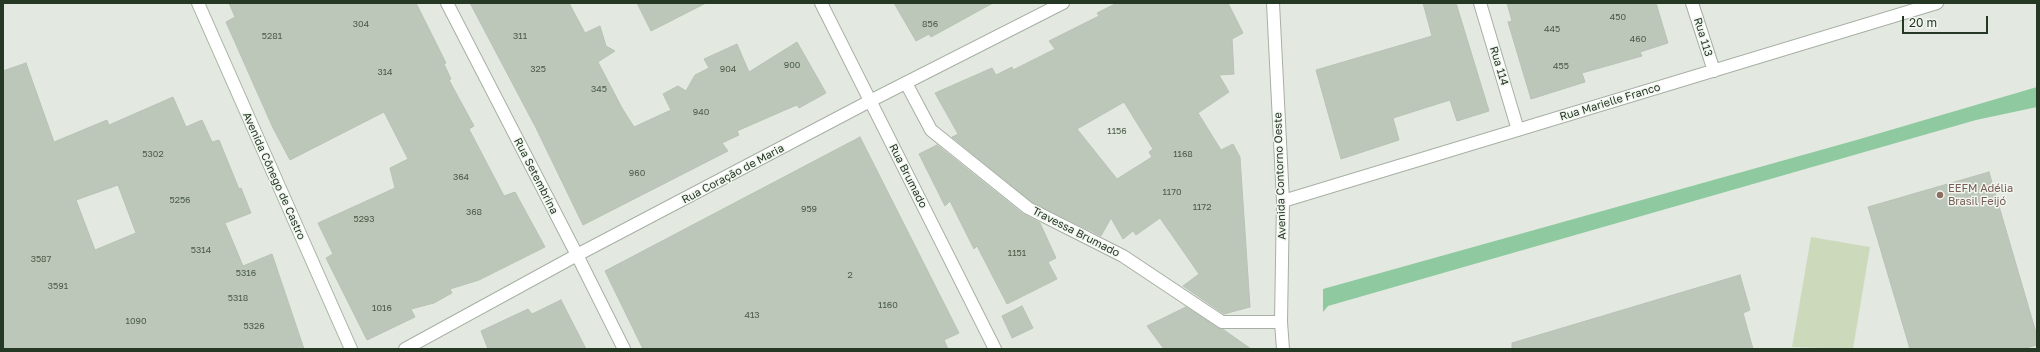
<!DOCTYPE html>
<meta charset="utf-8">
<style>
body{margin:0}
#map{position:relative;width:2040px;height:352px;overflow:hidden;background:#e3e9e0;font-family:"Golos Text",sans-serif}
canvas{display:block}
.frame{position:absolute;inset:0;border:4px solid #253823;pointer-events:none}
.scale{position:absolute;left:1902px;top:16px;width:86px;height:18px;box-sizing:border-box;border:2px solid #253823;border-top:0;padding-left:5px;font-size:12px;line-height:14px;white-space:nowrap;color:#253823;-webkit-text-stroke:3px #f2f6f0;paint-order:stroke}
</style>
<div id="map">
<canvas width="2040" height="352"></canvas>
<div class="frame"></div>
<div class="scale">20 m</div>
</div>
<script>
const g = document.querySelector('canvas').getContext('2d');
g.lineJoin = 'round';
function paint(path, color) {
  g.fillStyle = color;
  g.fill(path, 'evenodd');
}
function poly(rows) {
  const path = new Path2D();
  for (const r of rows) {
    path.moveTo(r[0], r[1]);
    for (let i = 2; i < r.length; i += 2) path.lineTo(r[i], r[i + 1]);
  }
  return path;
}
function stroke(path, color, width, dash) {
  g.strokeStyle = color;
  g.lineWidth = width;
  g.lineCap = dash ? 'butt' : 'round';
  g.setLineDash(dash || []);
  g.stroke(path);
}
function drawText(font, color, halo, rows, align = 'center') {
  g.font = font + ' "Golos Text",sans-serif';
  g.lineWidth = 3;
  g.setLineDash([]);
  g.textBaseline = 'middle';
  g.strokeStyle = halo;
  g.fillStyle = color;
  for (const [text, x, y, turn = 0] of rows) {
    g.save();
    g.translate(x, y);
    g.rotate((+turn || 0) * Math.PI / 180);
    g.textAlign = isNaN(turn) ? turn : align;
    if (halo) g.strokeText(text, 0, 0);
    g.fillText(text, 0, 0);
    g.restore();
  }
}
paint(poly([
 [1811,237,1870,247,1853,349,1792,347]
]), '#ccd9bb');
paint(poly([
 [2037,87,2037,107,1976,120,1422,279,1328,306,1323,312,1323,289,1853,141]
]), '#8ec9a0');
const building = poly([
 [229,3,416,3,446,63,444,64,451,79,449,80,474,126,469,129,504,196,515,192,545,247,479,280,450,289,452,293,434,303,411,309,415,317,367,340,326,258,333,254,318,223,395,188,390,168,408,159,384,112,290,160,273,128,226,22,235,17,229,3],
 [470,3,569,3,585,33,600,26,606,46,615,51,598,62,622,108,634,127,671,110,663,94,678,86,686,91,695,75,709,68,704,59,737,44,749,72,797,42,826,93,799,108,797,105,785,110,737,131,739,135,722,143,728,151,583,225,536,128,470,3],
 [637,3,706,3,651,31,637,3],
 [894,3,993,3,931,37,929,34,916,41,894,3],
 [1117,3,1228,3,1243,33,1232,39,1234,74,1219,75,1229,92,1198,113,1221,150,1233,144,1240,157,1250,307,1224,314,1183,286,1199,274,1160,218,1136,235,1133,231,1123,239,1111,218,1101,236,1032,202,952,137,958,134,935,93,992,68,996,75,1012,67,1013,70,1055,49,1049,41,1099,16,1097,13,1117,3],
 [1124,102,1153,149,1149,152,1152,157,1117,179,1077,129,1124,102],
 [1423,3,1456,3,1489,111,1457,121,1450,100,1393,118,1399,140,1341,159,1316,70,1432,36,1423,3],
 [1507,3,1656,3,1668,43,1640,52,1642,56,1582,73,1585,82,1531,99,1508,22,1512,21,1507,3],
 [26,63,54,142,107,120,109,125,173,97,186,127,202,120,212,142,219,140,239,189,241,188,251,213,225,223,243,266,272,254,304,349,3,349,3,71,26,63],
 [118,185,136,233,95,250,76,200,118,185],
 [860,137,959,333,944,340,948,349,643,349,605,271,860,137],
 [937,145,1023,214,1040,223,1056,258,1048,262,1057,279,1007,304,977,246,974,249,950,201,945,206,919,154,937,145],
 [1989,172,2037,336,2037,345,2022,349,1910,349,1868,207,1989,172],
 [1740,275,1750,310,1743,313,1753,349,1512,349,1512,343,1740,275],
 [561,300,586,349,488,349,481,331,528,309,532,314,561,300],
 [1022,306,1033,328,1012,338,1002,316,1022,306],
 [1186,307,1218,328,1224,330,1251,349,1164,349,1147,326,1186,307]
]);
paint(building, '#bdc7b9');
stroke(building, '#b7c2b4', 1);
const service = poly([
 [906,83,931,130,1028,208,1123,256,1222,322,1281,322]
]);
const minor = poly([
 [447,3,577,255,624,349],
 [821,3,995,349],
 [1273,3,1283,201,1281,322,1283,349],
 [1480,3,1518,130],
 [1692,3,1714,71],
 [1283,201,1937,3],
 [405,349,577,255,870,101,1063,3]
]);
const secondary = poly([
 [198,3,351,349]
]);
stroke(service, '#a6b0a4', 14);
stroke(minor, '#a6b0a4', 14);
stroke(secondary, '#a4b4a1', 14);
stroke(service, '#fff', 12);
stroke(minor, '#fff', 12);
stroke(secondary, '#fff', 12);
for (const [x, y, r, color] of [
 [1940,195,4,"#8d6e63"]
]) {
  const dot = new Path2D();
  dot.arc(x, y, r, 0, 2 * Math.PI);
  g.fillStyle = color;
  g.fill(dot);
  stroke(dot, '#f2f6f0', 1.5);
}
drawText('9px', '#4b5c48', null, [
 ["450",1618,17],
 ["304",361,24],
 ["856",930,24],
 ["445",1552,29],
 ["5281",272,36],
 ["311",520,36],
 ["460",1638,39],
 ["900",792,65],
 ["455",1561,66],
 ["325",538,69],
 ["904",728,69],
 ["314",385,72],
 ["345",599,89],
 ["940",701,112],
 ["1156",1117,131],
 ["5302",153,154],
 ["1168",1183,154],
 ["960",637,173],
 ["364",461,177],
 ["1170",1172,192],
 ["5256",180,200],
 ["1172",1202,207],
 ["959",809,209],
 ["368",474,212],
 ["5293",364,219],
 ["5314",201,250],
 ["1151",1017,253],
 ["3587",41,259],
 ["5316",246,273],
 ["2",850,275],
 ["3591",58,286],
 ["5318",238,298],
 ["1160",888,305],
 ["1016",382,308],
 ["413",752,315],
 ["1090",136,321],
 ["5326",254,326]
]);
drawText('11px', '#253823', '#f2f6f0', [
 ["Rua 113",1703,37,73],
 ["Rua 114",1499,66,73],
 ["Rua Marielle Franco",1610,102,-17],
 ["Rua Coração de Maria",733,174,-28],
 ["Avenida Cônego de Castro",274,176,66],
 ["Rua Setembrina",536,176,63],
 ["Rua Brumado",908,176,63],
 ["Avenida Contorno Oeste",1280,176,-92],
 ["Travessa Brumado",1076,232,27]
]);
drawText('11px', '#785e54', '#f2f6f0', [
 ["EEFM Adélia",1948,189],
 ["Brasil Feijó",1948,202]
], 'left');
</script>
